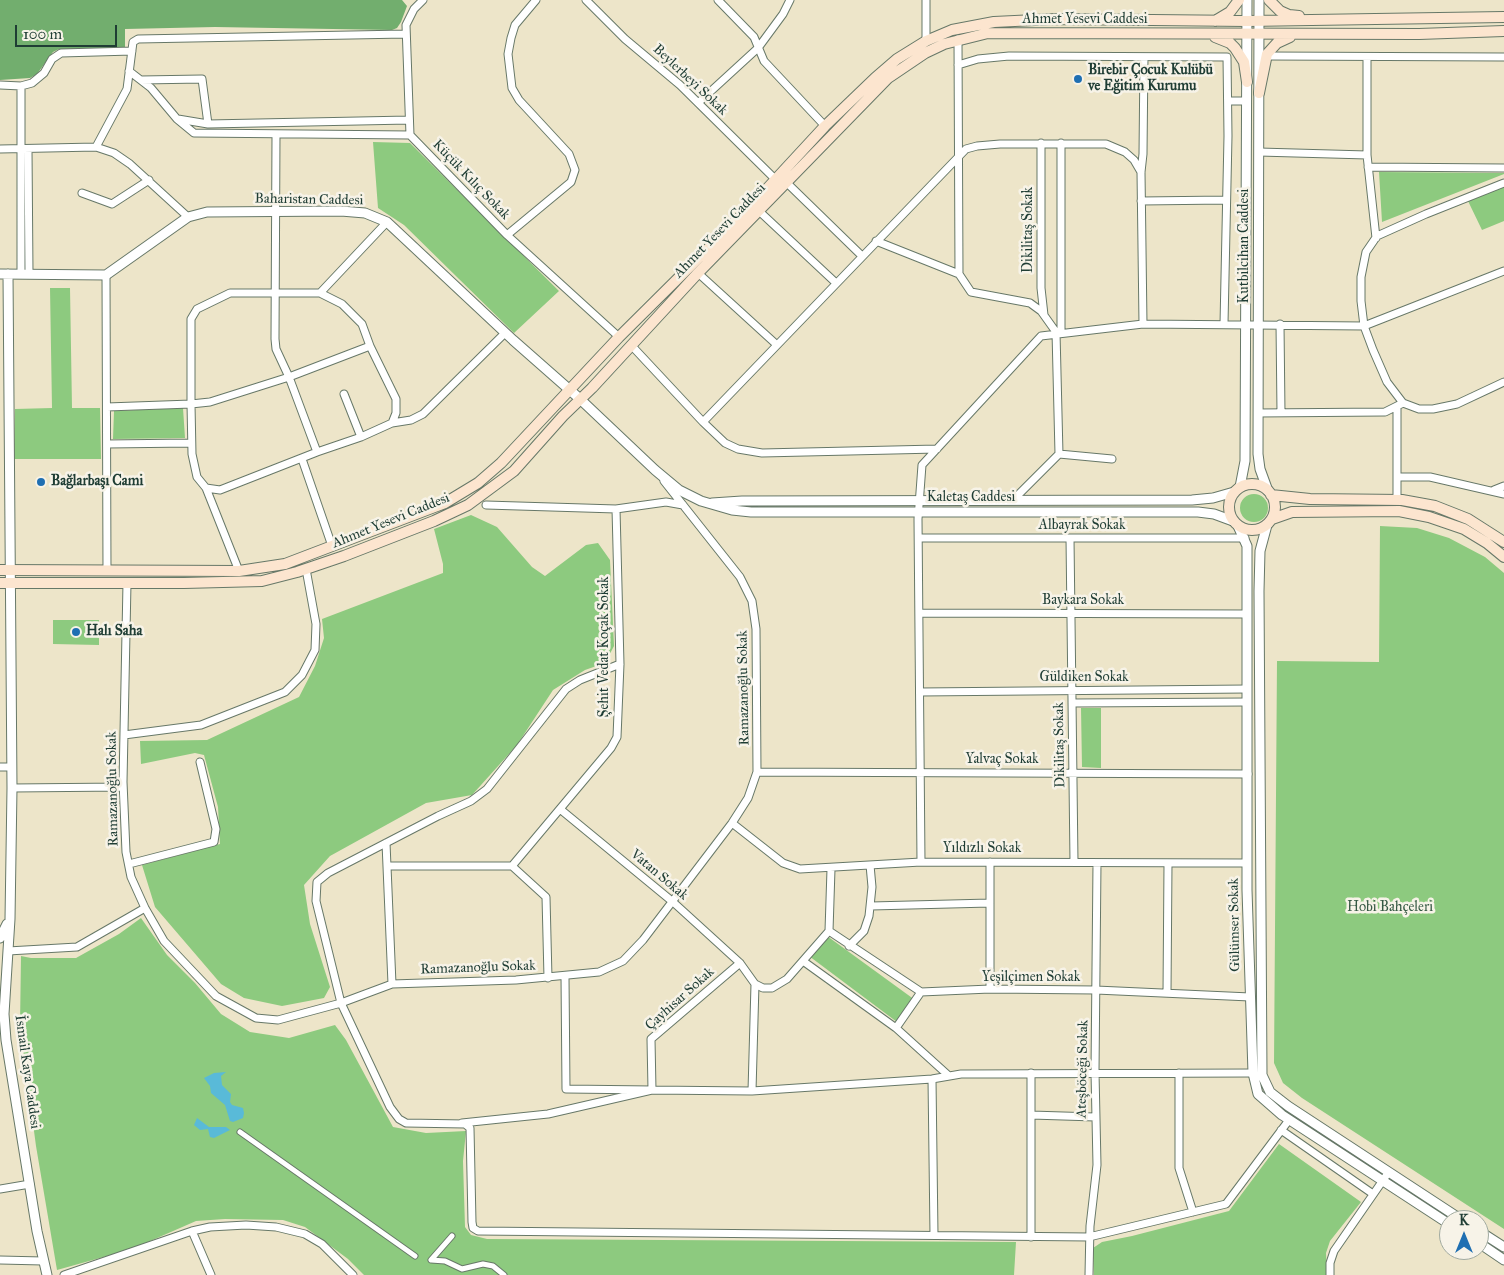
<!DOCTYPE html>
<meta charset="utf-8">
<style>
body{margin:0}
#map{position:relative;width:1504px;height:1275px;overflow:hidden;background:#ede5c9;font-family:"IM FELL Great Primer",serif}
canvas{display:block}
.north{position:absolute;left:1439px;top:1210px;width:50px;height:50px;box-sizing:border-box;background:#f7f3e8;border:1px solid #a1aaa0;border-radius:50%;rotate:0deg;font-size:14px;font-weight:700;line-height:20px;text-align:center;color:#1f3d34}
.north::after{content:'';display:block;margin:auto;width:18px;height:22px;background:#1f6fb2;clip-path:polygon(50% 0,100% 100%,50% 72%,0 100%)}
.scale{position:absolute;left:15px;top:25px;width:102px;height:22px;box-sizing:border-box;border:2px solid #1f3d34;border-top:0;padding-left:6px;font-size:15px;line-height:18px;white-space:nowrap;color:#1f3d34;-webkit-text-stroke:4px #f7f3e8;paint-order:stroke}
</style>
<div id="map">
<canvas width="1504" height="1275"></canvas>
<div class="north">K</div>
<div class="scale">100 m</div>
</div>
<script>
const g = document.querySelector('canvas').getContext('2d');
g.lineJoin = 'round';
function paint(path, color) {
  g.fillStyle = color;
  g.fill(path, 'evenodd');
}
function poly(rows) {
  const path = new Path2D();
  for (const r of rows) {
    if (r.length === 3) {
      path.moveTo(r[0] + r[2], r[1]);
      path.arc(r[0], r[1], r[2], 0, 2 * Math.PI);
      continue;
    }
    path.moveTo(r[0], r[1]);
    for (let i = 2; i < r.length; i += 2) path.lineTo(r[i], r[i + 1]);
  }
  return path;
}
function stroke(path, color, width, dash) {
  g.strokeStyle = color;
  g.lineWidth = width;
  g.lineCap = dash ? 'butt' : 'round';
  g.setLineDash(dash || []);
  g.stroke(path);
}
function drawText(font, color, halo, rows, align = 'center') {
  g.font = font + ' "IM FELL Great Primer",serif';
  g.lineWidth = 5;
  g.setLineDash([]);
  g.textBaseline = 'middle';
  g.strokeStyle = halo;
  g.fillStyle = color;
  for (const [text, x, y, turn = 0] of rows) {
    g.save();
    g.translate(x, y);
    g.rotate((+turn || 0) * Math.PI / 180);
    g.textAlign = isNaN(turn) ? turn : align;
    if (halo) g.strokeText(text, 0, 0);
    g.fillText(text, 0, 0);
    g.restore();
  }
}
paint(poly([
 [373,142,410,143,559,291,514,333,404,225,378,208],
 [1379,172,1504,173,1504,174,1382,222],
 [1504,186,1504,221,1482,230,1468,201],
 [50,288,70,288,72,408,100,408,101,459,14,459,15,409,52,408],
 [183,408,185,438,113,439,114,411],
 [1254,508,14],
 [471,515,497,527,532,567,545,576,586,545,598,543,610,560,614,646,605,663,585,670,553,690,517,745,472,795,426,803,330,856,304,885,310,924,330,987,324,998,282,1006,244,998,221,984,155,907,142,865,220,844,218,807,204,755,195,753,141,764,140,741,207,740,299,697,315,666,324,638,322,619,443,573,443,564,434,529],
 [1380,526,1417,528,1449,538,1485,557,1504,573,1504,1229,1302,1098,1283,1083,1274,1063,1277,661,1379,662],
 [53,620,99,620,99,645,53,644],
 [1081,708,1101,708,1101,768,1082,767],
 [141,918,167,955,195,983,221,1014,250,1032,289,1038,335,1025,346,1040,393,1127,426,1133,466,1131,463,1161,465,1227,471,1235,487,1239,1016,1242,1014,1275,364,1275,348,1259,305,1227,283,1220,225,1219,196,1221,132,1249,57,1270,36,1146,20,1026,21,956,31,958,76,958,119,934],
 [827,936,915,1000,897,1022,809,956],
 [1279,1144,1361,1202,1330,1241,1326,1253,1327,1275,1094,1275,1093,1248,1102,1242,1132,1236,1229,1211]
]), '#8dca7f');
paint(poly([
 [0,0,402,0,407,6,401,22,397,28,392,30,215,27,125,29,125,48,59,49,53,52,37,74,30,78,0,80]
]), '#72ae6e');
paint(poly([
 [226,1072,221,1076,222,1085,231,1094,230,1102,232,1105,243,1108,244,1113,243,1118,233,1122,230,1121,225,1105,211,1093,210,1086,204,1078,214,1073],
 [197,1118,209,1127,226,1127,230,1130,214,1138,210,1137,208,1129,200,1130,194,1125]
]), '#59bad8');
const pedestrian = poly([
 [240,1132,415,1256],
 [452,1236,431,1260,445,1261,462,1269,483,1264,493,1266,504,1275]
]);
const minor = poly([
 [423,0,414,9,406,25,410,135,507,235,619,337],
 [586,0,625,39,680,85,776,180],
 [718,0,754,37,764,61,825,126],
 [926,0,926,41],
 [958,39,959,274],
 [1267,56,1504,57],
 [1367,57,1367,155,1376,238],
 [958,65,978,59,1009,56,1227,57,1228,136,1224,324],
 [129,71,151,88,177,119,194,133,410,135],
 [141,80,202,79,208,124],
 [0,85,21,86,32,83,44,73,52,59,61,53,132,51],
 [1228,101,1247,101],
 [698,103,758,48,783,14,790,0],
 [178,119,208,124,409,120],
 [276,135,275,339,276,349,289,377,317,452,361,437,392,423,396,413,396,399,370,346,289,377,210,402,191,404,192,454,197,477,206,488,220,490,317,452],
 [1041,143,1041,288,1044,315],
 [96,147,114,153,130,164,188,217],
 [0,149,96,147,127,89,133,42,138,39,405,34],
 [28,149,29,273],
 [1259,152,1367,155],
 [1368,167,1504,168],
 [786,182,862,256],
 [1504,183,1426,214,1377,236,1366,252,1361,277,1361,301,1364,326,1373,350,1387,382,1403,403,1419,409,1433,409,1457,404,1504,382],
 [82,193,112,204,149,180],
 [1141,201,1226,200],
 [759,211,836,283],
 [507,235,571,182,575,170,569,154,519,100,512,88,508,54,511,38,515,25,536,0],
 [876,241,959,274,971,292,1030,303,1041,311,1056,332],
 [21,273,21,86],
 [698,273,777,345],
 [106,275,107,571],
 [320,293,387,222],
 [1143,324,1141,172,1143,154,1144,57],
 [1280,324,1281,413],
 [1056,332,1059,454],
 [1061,332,1061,143],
 [631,345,703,422,725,443,738,449,762,453,937,449],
 [344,394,361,437],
 [1397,406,1397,500],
 [107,407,191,404,191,319,197,309,230,293,320,293,342,304,362,324,370,346],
 [1258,413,1385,412,1403,403],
 [703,422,966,149,977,146,1000,144,1106,144,1125,152,1134,160,1141,172],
 [392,423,411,420,423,414,505,333],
 [107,444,191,443],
 [302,459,332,546],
 [1397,477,1430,477,1504,494],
 [206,488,239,571],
 [1494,490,1504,486],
 [1013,500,1059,454,1112,459],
 [486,505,616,509,666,502,683,505],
 [919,538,1245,538],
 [1070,538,1074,862],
 [127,583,123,782,126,852,131,877,145,908,164,941,216,996,256,1018,278,1020,341,1003,392,984,516,980,599,972,623,961,643,940,732,823,748,798,757,772,756,629,752,601,740,577,664,481],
 [920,613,1247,614],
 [620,664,580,680,566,689,487,789,471,801,438,816,328,873,317,882,316,901,341,1003,390,1107,399,1119,406,1123,465,1124,470,1128,472,1222,473,1228,478,1231,1089,1237,1226,1204,1289,1120],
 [920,692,1247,689],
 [1072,703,1247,702],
 [124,735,201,725,285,692,302,675,315,650,316,624,306,569],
 [0,767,12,767],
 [757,772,1248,774],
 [12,788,123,787],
 [560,809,673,902,740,963,755,984,763,988,772,988,787,979,829,931,831,869],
 [732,823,783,863,800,869,921,862,1247,863],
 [386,843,392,984],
 [921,862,918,519,922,465,1041,336,1143,324,1364,326,1504,271],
 [990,862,990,989],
 [129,864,214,842,216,829,200,762],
 [387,866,512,866],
 [512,866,611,748,617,737,620,664,616,509],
 [512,866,546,897,548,978],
 [871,906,990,903],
 [829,931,921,992,990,989,1096,990,1250,997],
 [849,946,864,931,869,916,872,887,870,865],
 [8,951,77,947,145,908],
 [803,961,896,1028,949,1076],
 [565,976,566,1089,652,1090,651,1039,740,963],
 [1167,993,1168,864],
 [896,1028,921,992],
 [1179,1073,1179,1168,1193,1212],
 [932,1079,934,1235],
 [752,1091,755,984],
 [1031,1115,1095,1117],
 [462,1123,548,1114,652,1090,752,1091,932,1079,961,1074,1253,1073],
 [1281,1130,1373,1194],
 [0,1189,30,1184],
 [192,1231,211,1275],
 [1031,1237,1031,1073],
 [0,1260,43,1261],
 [64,1275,192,1231,210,1227,246,1225,276,1227,305,1234,322,1244,353,1275],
 [1089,1275,1090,1226,1097,1165,1095,1072,1097,863],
 [1330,1275,1330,1263,1334,1251,1388,1173]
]);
const tertiary = poly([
 [1259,0,1258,454,1260,469,1268,491],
 [0,274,106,275,188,217,207,212,341,211,365,213,387,222,513,340,580,399,655,470,679,490,701,501,732,510,751,512,1198,512,1214,514,1233,521],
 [8,274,12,788,10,919,4,1014,6,1040,37,1231,47,1275],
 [1240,487,1245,461,1247,0],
 [712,503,742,501,1192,500,1213,498,1234,492],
 [1267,525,1260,551,1259,591,1262,1075,1270,1092,1288,1106,1462,1220],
 [1238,526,1247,546,1247,890,1253,1073,1258,1094,1282,1115,1449,1224],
 [0,938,7,924],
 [1479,1231,1504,1247],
 [1479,1243,1504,1260]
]);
const secondary = poly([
 [1269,0,1280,11,1289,15,1299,16],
 [1215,21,1230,12,1239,0],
 [1215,37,1230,43,1235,48,1244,62,1247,82],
 [1259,93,1267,54,1277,43,1290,37],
 [1252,507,23],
 [1271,495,1310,499,1402,500,1435,506,1468,519,1504,542],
 [1272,519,1292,512,1399,511,1429,517,1464,529,1487,543,1504,557],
 [0,570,239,571,285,564,445,503,478,483,501,463,619,337,752,205,825,126,875,78,897,59,926,41,952,30,994,22,1056,19,1247,21,1504,17],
 [0,583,184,583,262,581,297,572,344,556,434,521,468,505,514,471,563,416,592,388,698,273,888,78,925,53,944,44,988,33,1419,34,1504,31]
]);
stroke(pedestrian, '#677868', 7);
stroke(minor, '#677868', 9);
stroke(tertiary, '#677868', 11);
stroke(secondary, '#677868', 12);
stroke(pedestrian, '#fff', 5);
stroke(minor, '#fff', 7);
stroke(tertiary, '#fff', 9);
stroke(secondary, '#fce5cf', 10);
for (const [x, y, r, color] of [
 [1078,79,5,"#1f6fb2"],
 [41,482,5,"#1f6fb2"],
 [76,632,5,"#1f6fb2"]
]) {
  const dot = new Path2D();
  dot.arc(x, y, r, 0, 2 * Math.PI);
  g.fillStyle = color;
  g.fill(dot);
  stroke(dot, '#f7f3e8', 2);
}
drawText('14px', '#1f3d34', '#f7f3e8', [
 ["Ahmet Yesevi Caddesi",1085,20],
 ["Beylerbeyi Sokak",690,80,43],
 ["Küçük Kılıç Sokak",471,180,46],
 ["Baharistan Caddesi",309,200,1],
 ["Dikilitaş Sokak",1029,230,-90],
 ["Ahmet Yesevi Caddesi",720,231,-46],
 ["Kutbilcihan Caddesi",1245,246,-90],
 ["Kaletaş Caddesi",971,498],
 ["Ahmet Yesevi Caddesi",391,521,-22],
 ["Albayrak Sokak",1082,526],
 ["Baykara Sokak",1083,601],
 ["Şehit Vedat Koçak Sokak",605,647,-90],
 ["Güldiken Sokak",1084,678],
 ["Ramazanoğlu Sokak",744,688,-91],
 ["Dikilitaş Sokak",1060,745,-91],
 ["Yalvaç Sokak",1002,760],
 ["Ramazanoğlu Sokak",113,789,-91],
 ["Yıldızlı Sokak",982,849],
 ["Vatan Sokak",659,875,40],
 ["Gülümser Sokak",1235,925,-91],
 ["Ramazanoğlu Sokak",478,968,-2],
 ["Yeşilçimen Sokak",1031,978],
 ["Çayhisar Sokak",680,999,-42],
 ["Ateşböceği Sokak",1083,1069,-89],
 ["İsmail Kaya Caddesi",27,1072,82]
]);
drawText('bold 14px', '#1f3d34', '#f7f3e8', [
 ["Birebir Çocuk Kulübü",1088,71],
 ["ve Eğitim Kurumu",1088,87],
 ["Bağlarbaşı Cami",51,482],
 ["Halı Saha",86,632]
], 'left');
drawText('14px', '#355943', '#f7f3e8', [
 ["Hobi Bahçeleri",1390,908]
]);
</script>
